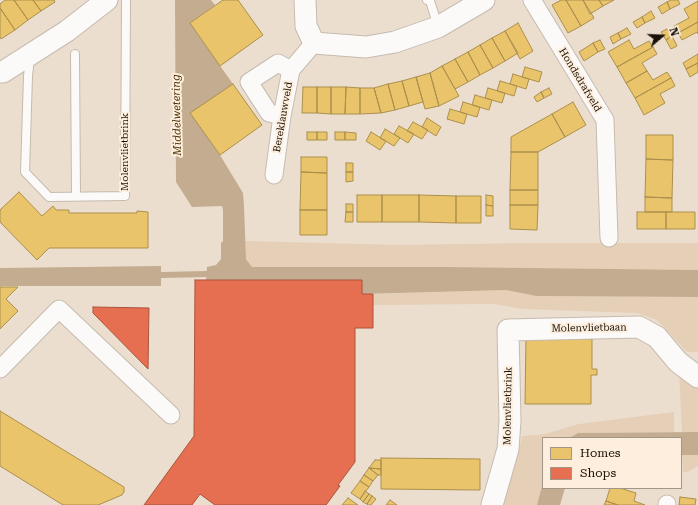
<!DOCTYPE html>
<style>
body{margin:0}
#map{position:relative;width:698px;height:505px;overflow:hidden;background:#ecdecf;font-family:"Roboto Serif",serif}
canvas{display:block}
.legend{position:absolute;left:542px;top:437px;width:140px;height:52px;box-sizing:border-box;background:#fdeedd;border:1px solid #a29688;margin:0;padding:5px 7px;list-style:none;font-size:12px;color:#1a1208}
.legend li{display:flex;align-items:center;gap:8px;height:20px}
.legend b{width:20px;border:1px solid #a29688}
.north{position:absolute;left:642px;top:16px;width:40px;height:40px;-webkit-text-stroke:3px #fdeedd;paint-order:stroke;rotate:71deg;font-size:11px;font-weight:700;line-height:16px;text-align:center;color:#1a1208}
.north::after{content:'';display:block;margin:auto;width:14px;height:18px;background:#1a1208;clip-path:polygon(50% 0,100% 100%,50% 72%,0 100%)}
</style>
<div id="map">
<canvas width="698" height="505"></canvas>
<ul class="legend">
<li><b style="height:11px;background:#e9c46a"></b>Homes</li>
<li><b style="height:11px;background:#e76f51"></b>Shops</li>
</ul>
<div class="north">N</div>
</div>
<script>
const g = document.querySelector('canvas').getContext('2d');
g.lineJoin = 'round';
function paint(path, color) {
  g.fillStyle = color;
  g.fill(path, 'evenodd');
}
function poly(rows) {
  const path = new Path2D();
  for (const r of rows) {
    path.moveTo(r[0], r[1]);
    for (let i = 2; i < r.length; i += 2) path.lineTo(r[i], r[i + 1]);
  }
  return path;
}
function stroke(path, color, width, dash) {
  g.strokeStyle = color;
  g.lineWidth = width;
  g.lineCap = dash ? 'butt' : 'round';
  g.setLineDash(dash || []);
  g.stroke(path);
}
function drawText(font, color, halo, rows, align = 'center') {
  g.font = font + ' "Roboto Serif",serif';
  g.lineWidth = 4;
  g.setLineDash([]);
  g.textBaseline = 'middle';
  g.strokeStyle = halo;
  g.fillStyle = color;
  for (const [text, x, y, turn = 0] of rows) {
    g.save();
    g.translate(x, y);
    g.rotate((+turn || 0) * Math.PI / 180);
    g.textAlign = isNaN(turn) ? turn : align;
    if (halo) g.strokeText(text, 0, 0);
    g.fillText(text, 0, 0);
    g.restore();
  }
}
paint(poly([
 [245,241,402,245,526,243,698,243,698,270,448,267,252,267,246,259],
 [506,290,536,296,698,297,698,352,687,352,657,320,637,313,523,309,494,304,373,305,373,294],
 [679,371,698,384,698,432,682,432],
 [674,412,674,432,578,433,569,438,543,438,543,482,537,505,503,505,515,459,517,459,522,436,537,435,545,434,579,424],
 [682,455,698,455,698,466,687,472,683,472]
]), '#e5cfb6');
paint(poly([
 [175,0,211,0,215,5,190,23,233,84,191,114,220,155,243,193,244,206,246,259,252,267,448,267,698,270,698,297,536,296,506,290,362,294,362,280,206,280,207,267,216,265,221,259,221,243,223,241,223,210,222,206,192,207,176,182],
 [161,266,161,286,0,286,0,268],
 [698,432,698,455,681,455,681,438,569,438,578,433],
 [543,482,543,488,565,488,560,505,537,505]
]), '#c3ac90');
const homes = poly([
 [5,0,14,0,28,20,15,30,0,8,0,4,5,0],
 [14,0,33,0,41,11,28,20,14,0],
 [33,0,54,0,55,2,41,11,33,0],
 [223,0,238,0,263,35,220,66,190,23,223,0],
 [561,0,566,0,581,26,568,33,552,5,561,0],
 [566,0,583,0,594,18,581,26,566,0],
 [583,0,599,0,603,6,590,14,583,0],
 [599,0,614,0,603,6,599,0],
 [671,0,678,0,680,4,670,9,667,2,671,0],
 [698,1,698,22,678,33,674,26,689,18,684,9,698,1],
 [667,2,670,9,662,14,658,7,667,2],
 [0,8,15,30,1,39,0,37,0,8],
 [651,11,655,18,645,23,642,17,651,11],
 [642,17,645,23,637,28,633,22,642,17],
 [698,22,698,34,697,32,682,40,678,33,698,22],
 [518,23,533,51,520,59,505,31,518,23],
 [627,28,631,34,621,39,618,33,627,28],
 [667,29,672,36,666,40,661,32,667,29],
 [505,31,518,53,505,61,492,38,505,31],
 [618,33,621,39,613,44,610,37,618,33],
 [672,36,677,46,671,49,666,40,672,36],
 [492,38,505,61,493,68,480,45,492,38],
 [600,40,605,49,598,52,593,43,600,40],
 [629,40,634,49,649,41,653,47,617,67,608,52,629,40],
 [593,43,598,52,584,61,579,52,593,43],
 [480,45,493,68,480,75,468,52,480,45],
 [653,47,657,54,642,63,647,71,626,83,617,67,653,47],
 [468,52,480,75,468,82,455,59,468,52],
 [698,54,698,63,686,69,683,63,698,54],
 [455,59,468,82,455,89,442,66,455,59],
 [698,63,698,72,690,77,686,69,698,63],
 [442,66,459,96,439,106,430,73,442,66],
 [525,67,542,72,539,82,522,77,525,67],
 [647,71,653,80,667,72,671,78,635,98,626,83,647,71],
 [430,73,439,106,425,109,416,77,430,73],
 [513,74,529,79,526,89,510,84,513,74],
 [416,77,423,102,409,106,402,81,416,77],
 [671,78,675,86,660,94,665,103,644,115,635,98,671,78],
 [402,81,409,106,395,110,388,84,402,81],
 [500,81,517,86,514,96,497,91,500,81],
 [233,84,262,125,220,155,190,113,233,84],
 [388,84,395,110,381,113,374,88,388,84],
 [303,87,317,87,317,113,302,113,303,87],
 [317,87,331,87,331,114,317,113,317,87],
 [331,87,346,87,345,114,331,114,331,87],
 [346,87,360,88,360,114,345,114,346,87],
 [360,88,374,88,381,113,360,114,360,88],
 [488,88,505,93,502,103,485,98,488,88],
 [549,88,552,94,544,98,541,92,549,88],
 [541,92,544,98,537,102,534,97,541,92],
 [475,95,492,100,489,110,472,105,475,95],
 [463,102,480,107,477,117,460,112,463,102],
 [573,102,586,125,565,137,552,114,573,102],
 [450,109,467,114,464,124,447,119,450,109],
 [552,114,565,137,538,152,511,152,511,137,552,114],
 [427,118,441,127,436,136,422,127,427,118],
 [413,122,428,130,422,139,407,131,413,122],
 [399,126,414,134,408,143,394,134,399,126],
 [385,129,400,138,394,146,380,138,385,129],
 [307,132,317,132,317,140,307,140,307,132],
 [317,132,327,132,327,140,317,140,317,132],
 [335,132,345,132,345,140,335,140,335,132],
 [345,132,356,133,356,140,345,140,345,132],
 [371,132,386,141,380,150,366,141,371,132],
 [646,135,673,135,673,160,646,159,646,135],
 [511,152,538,152,538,190,510,190,511,152],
 [301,157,327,157,327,173,301,172,301,157],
 [646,159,673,160,672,198,645,197,646,159],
 [346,163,353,163,353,172,346,172,346,163],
 [301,172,327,173,327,210,300,210,301,172],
 [346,172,353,172,353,181,346,182,346,172],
 [510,190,538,190,538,205,510,205,510,190],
 [19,192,42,216,53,206,56,210,69,210,69,213,137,213,137,211,148,212,148,248,49,248,37,260,0,222,0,210,19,192],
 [357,195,382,195,382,222,357,222,357,195],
 [382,195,419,195,419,222,382,222,382,195],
 [419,195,456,196,456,223,419,222,419,195],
 [486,195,493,196,493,206,486,205,486,195],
 [456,196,481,196,481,223,456,223,456,196],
 [645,197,672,198,672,212,645,212,645,197],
 [346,204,353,204,353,212,346,212,346,204],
 [486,205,493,206,493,216,486,216,486,205],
 [510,205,538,205,537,230,510,229,510,205],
 [300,210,327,210,327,235,300,235,300,210],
 [346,212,353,212,353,222,345,222,346,212],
 [637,212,666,212,666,229,637,229,637,212],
 [666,212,695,212,695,229,666,229,666,212],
 [0,287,18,287,6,299,18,311,0,329,0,287],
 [526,338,592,339,592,369,597,369,597,375,591,375,591,404,525,404,526,338],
 [0,411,124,487,124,492,122,495,98,505,63,505,0,466,0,411],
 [381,458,480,459,480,490,381,489,381,458],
 [375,460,381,460,381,469,369,468,375,460],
 [369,468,381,469,381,475,378,475,369,468],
 [369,468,378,475,373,481,364,475,369,468],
 [364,475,373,481,369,487,360,481,364,475],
 [360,481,369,487,360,499,351,493,360,481],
 [610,488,620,488,636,493,634,501,645,505,618,505,606,501,610,488],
 [365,491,369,494,363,502,360,499,365,491],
 [369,494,372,496,367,504,363,502,369,494],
 [372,496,376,499,371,505,368,505,367,504,372,496],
 [680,497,696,499,695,505,679,505,680,497],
 [348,498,358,505,342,505,348,498],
 [390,500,397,505,386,505,390,500],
 [606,501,618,505,604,505,606,501]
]);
paint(homes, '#e9c46a');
stroke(homes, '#ab8f4d', 1);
const shops = poly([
 [195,280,362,280,362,294,373,294,373,328,355,328,355,462,338,485,340,486,326,505,215,505,200,494,192,505,144,505,194,436,195,280],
 [93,307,149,308,148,369,93,313,93,307]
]);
paint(shops, '#e76f51');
stroke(shops, '#aa533b', 1);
stroke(poly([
 [161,275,207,274]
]), '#c3ac90', 6);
const service = poly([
 [427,0,430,1,438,26],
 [75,54,76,196],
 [30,57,28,76,25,172,49,197,125,196,126,0]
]);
const minor = poly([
 [532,0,605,120,609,238],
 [282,116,269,113,249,82,278,63,291,70],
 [274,175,282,116,291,70,314,43],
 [0,369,59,309,171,415],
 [667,505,667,504]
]);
const tertiary = poly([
 [305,0,306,26,314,43,366,47,395,42,438,27,484,0],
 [0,72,3,72,67,31,107,0],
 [492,505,508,449,510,421,508,330,639,327,657,337,678,362,698,377]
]);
stroke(service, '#c5bbaf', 10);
stroke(minor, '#c5bbaf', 19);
stroke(tertiary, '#c5bbaf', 23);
stroke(service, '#fcfaf8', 8);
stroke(minor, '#fcfaf8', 17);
stroke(tertiary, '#fcfaf8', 21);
drawText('10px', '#1a1208', '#fdeedd', [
 ["Hondsdrafveld",580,80,59],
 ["Bereklauwveld",283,117,-80],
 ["Molenvlietbrink",125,152,-90],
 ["Molenvlietbaan",589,328,-1],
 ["Molenvlietbrink",508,406,-89]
]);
drawText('italic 11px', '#4c2f03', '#fdeedd', [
 ["Middelwetering",177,115,-91]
]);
</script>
